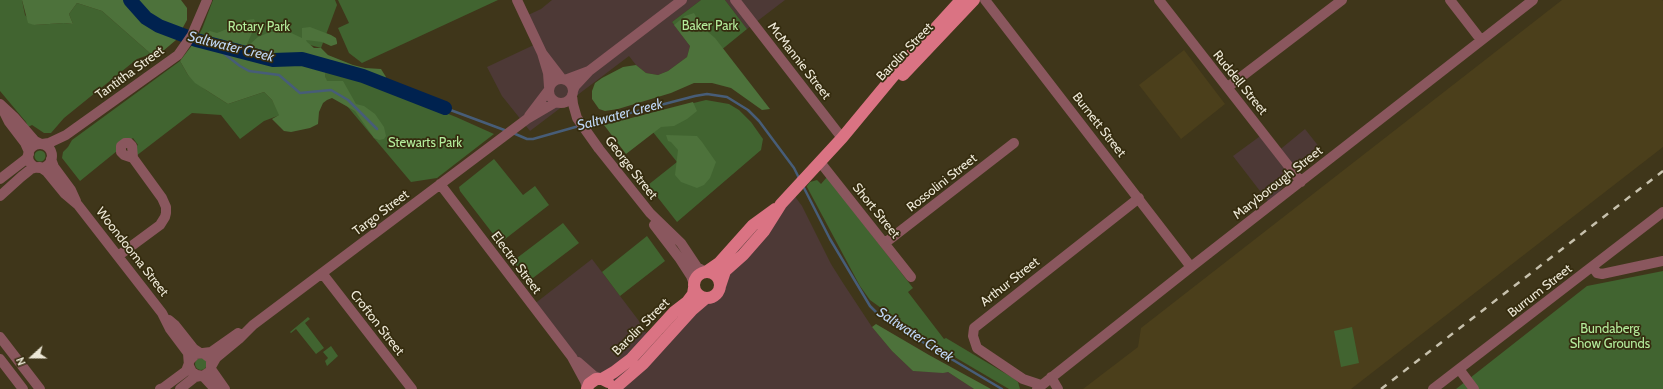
<!DOCTYPE html>
<style>
body{margin:0}
#map{position:relative;width:1663px;height:389px;overflow:hidden;background:#3f361a;font-family:Cabin,sans-serif}
canvas{display:block}
.north{position:absolute;left:12px;top:337px;width:40px;height:40px;-webkit-text-stroke:3px #352c0f;paint-order:stroke;rotate:249deg;font-size:11px;font-weight:700;line-height:16px;text-align:center;color:#ede8d7}
.north::after{content:'';display:block;margin:auto;width:14px;height:18px;background:#ede8d7;clip-path:polygon(50% 0,100% 100%,50% 72%,0 100%)}
</style>
<div id="map">
<canvas width="1663" height="389"></canvas>
<div class="north">N</div>
</div>
<script>
const g = document.querySelector('canvas').getContext('2d');
g.lineJoin = 'round';
function paint(path, color) {
  g.fillStyle = color;
  g.fill(path, 'evenodd');
}
function poly(rows) {
  const path = new Path2D();
  for (const r of rows) {
    if (r.length === 3) {
      path.moveTo(r[0] + r[2], r[1]);
      path.arc(r[0], r[1], r[2], 0, 2 * Math.PI);
      continue;
    }
    path.moveTo(r[0], r[1]);
    for (let i = 2; i < r.length; i += 2) path.lineTo(r[i], r[i + 1]);
  }
  return path;
}
function stroke(path, color, width, dash) {
  g.strokeStyle = color;
  g.lineWidth = width;
  g.lineCap = dash ? 'butt' : 'round';
  g.setLineDash(dash || []);
  g.stroke(path);
}
function drawText(font, color, halo, rows, align = 'center') {
  g.font = font + ' Cabin,sans-serif';
  g.lineWidth = 3.5;
  g.setLineDash([]);
  g.textBaseline = 'middle';
  g.strokeStyle = halo;
  g.fillStyle = color;
  for (const [text, x, y, turn = 0] of rows) {
    g.save();
    g.translate(x, y);
    g.rotate((+turn || 0) * Math.PI / 180);
    g.textAlign = isNaN(turn) ? turn : align;
    if (halo) g.strokeText(text, 0, 0);
    g.fillText(text, 0, 0);
    g.restore();
  }
}
paint(poly([
 [552,0,701,0,672,22,690,46,687,57,668,71,658,75,646,73,636,65,629,56,530,131,502,96,487,67,538,43,526,16,541,9],
 [725,0,785,0,747,29],
 [1305,129,1320,148,1301,163,1270,204,1233,156,1263,134,1277,152],
 [791,191,802,206,831,264,843,283,872,327,892,351,913,371,948,372,974,389,610,389,609,387,597,380,533,305,592,259,639,321,641,328,656,341,698,294,709,297,715,294,718,288,717,280,714,277]
]), '#4d3936');
paint(poly([
 [1562,0,1662,0,1663,1,1663,147,1351,389,1083,389,1138,347,1141,328],
 [1184,50,1225,104,1181,139,1139,85]
]), '#4b3f1b');
paint(poly([
 [0,0,22,0,25,15,34,25,64,23,73,24,69,14,77,3,102,11,151,54,137,59,64,118,51,133,44,133,32,125,28,127,26,122,0,91],
 [213,0,335,0,337,5,321,48,310,45,273,60,196,40,202,29],
 [338,0,498,0,362,63,349,53,338,28,349,23],
 [701,0,725,0,747,29,704,64,672,22],
 [180,61,188,75,206,90,228,104,264,92,272,100,280,115,264,121,240,139,221,115,192,113,136,156,136,146,138,145,133,138,80,181,62,158,63,152,68,147,72,140],
 [326,68,378,86,456,117,494,134,437,178,411,182,326,81,325,76],
 [706,100,729,104,739,110,751,122,763,139,761,150,677,222,648,185,677,162,640,116],
 [40,156,5.5],
 [494,159,523,195,535,186,549,205,500,243,460,191,459,187],
 [827,177,913,288,908,292,944,339,946,338,1013,378,1018,382,1020,389,1009,389,924,339,870,300,860,286,807,187,807,186,810,182,817,180,821,184],
 [563,223,579,243,529,281,513,261],
 [647,236,665,261,620,296,602,272],
 [1663,271,1663,389,1456,389,1587,286],
 [308,317,310,319,305,323,324,348,316,354,296,329,291,333,290,332],
 [1352,327,1359,363,1341,367,1334,331],
 [331,346,338,356,327,366,325,361,328,358,323,352],
 [201,364,6]
]), '#416430');
paint(poly([
 [22,0,181,0,187,8,187,20,176,40,163,51,151,54,102,11,77,3,69,14,73,24,64,23,34,25,28,23],
 [694,13,701,26,715,38,770,109,762,110,731,88,712,83,694,83,671,93,618,109,605,111,599,109,592,99,592,91,595,83,602,78,623,67,636,65,646,73,658,75,668,71,687,57,690,46,674,25,685,16],
 [254,19,256,24,247,44,248,46,258,37,270,32,287,31,302,38,302,28,310,27,331,35,336,38,337,42,337,44,331,46,322,42,306,40,307,42,314,48,321,48,328,55,353,65,365,68,381,69,386,77,384,80,368,76,339,64,328,62,325,76,327,81,343,81,356,104,364,106,375,114,384,127,386,136,384,139,379,140,374,138,355,111,332,98,327,100,323,103,319,112,318,124,310,128,291,132,284,131,272,119,279,115,272,100,264,92,228,104,195,83,188,75,180,61,196,40,210,31,217,33,232,27,247,20],
 [693,102,697,111,687,119,674,126,661,127,626,154,604,125],
 [666,135,697,136,702,142,716,162,710,178,704,185,697,188,681,182,675,175,678,150,671,142,668,141],
 [876,324,929,355,991,389,974,389,948,372,943,373,913,371,892,351,872,327]
]), '#4d723b');
stroke(poly([
 [213,45,240,66,249,71,279,75,300,93,331,90,348,100,377,129],
 [445,108,507,131],
 [584,125,695,96,707,94,727,97,748,110,759,121,794,168,799,178],
 [513,133,527,139,533,139,579,126],
 [803,186,830,239,870,306,877,313,899,328,1002,389]
]), '#475d78', 2.5);
stroke(poly([
 [130,0,146,18,159,26,196,40,273,60,302,59,363,76,445,108]
]), '#00224f', 14);
stroke(poly([
 [517,0,542,53],
 [735,0,842,138],
 [985,0,1191,267],
 [1159,0,1301,182],
 [1450,0,1481,40],
 [589,71,682,0],
 [561,91,12],
 [565,80,589,71,575,86,573,91],
 [549,87,548,73,542,53,562,79],
 [1228,87,1342,0],
 [572,95,573,104,577,118,599,149,650,213,681,243,697,267,706,272],
 [0,104,15,118,35,141,41,144],
 [3,110,9,122,25,143,29,152],
 [529,116,548,91],
 [125,143,129,143,132,146,133,158,124,155,121,152,121,146,125,143],
 [42,144,49,143,66,135,178,55,192,35,207,0],
 [40,156,12],
 [51,159,54,167,71,190,76,201],
 [820,162,911,277],
 [40,167,47,172,65,194,78,205,162,313,170,329,188,353,189,366,192,372,197,375,203,376,209,372,211,369,211,359,203,353,196,354,190,360],
 [0,179,26,159,29,154],
 [440,184,572,357,585,381,587,388],
 [0,196,21,177,31,169,38,167],
 [654,225,680,259,691,276,694,284],
 [885,243,1014,143],
 [118,256,160,225,165,217,166,213,166,207,162,198,133,158],
 [1593,267,1597,273,1602,274,1663,261],
 [322,273,412,389],
 [169,320,175,325,194,349,200,353],
 [0,337,40,389],
 [203,353,211,352,238,333],
 [0,359,23,389],
 [578,362,594,376,600,378],
 [212,365,216,358,239,339,253,325,527,119,556,102],
 [211,369,225,389],
 [1459,369,1474,389],
 [203,376,215,389],
 [1051,377,1058,389],
 [1041,385,1023,379,977,348,973,336,974,328,1139,198],
 [160,389,163,388,186,371,189,363],
 [180,389,195,377,200,376],
 [1037,389,1191,267,1533,0],
 [1433,389,1663,212]
]), '#8a575e', 10);
stroke(poly([
 [903,75,974,0],
 [706,272,719,263,753,225,775,209],
 [707,285,13],
 [720,286,725,271,743,255,764,231,781,204,842,138,910,56,961,0],
 [602,379,614,372,631,359,674,312,687,302,693,294,694,288],
 [587,389,589,384,596,379,602,379,608,382],
 [614,389,643,364,692,310,706,298]
]), '#da7383', 12);
stroke(poly([
 [1381,389,1663,171]
]), '#c7c1ad', 2.5, [7, 7]);
drawText('13px', '#b4ec9b', '#352c0f', [
 ["Baker Park",710,26],
 ["Rotary Park",259,27],
 ["Stewarts Park",425,143],
 ["Bundaberg",1610,329],
 ["Show Grounds",1610,344]
]);
drawText('13px', '#ede8d7', '#352c0f', [
 ["Barolin Street",905,52,-46],
 ["McMannie Street",799,61,52],
 ["Tantitha Street",130,73,-36],
 ["Ruddell Street",1240,83,51],
 ["Burnett Street",1099,125,52],
 ["George Street",631,168,52],
 ["Rossolini Street",942,183,-38],
 ["Maryborough Street",1278,183,-38],
 ["Short Street",876,211,51],
 ["Targo Street",381,213,-37],
 ["Woondooma Street",132,252,52],
 ["Electra Street",516,263,53],
 ["Arthur Street",1010,282,-38],
 ["Burrum Street",1540,291,-38],
 ["Crofton Street",377,323,52],
 ["Barolin Street",641,327,-45]
]);
drawText('italic 14px', '#bed5f3', '#352c0f', [
 ["Saltwater Creek",231,47,14],
 ["Saltwater Creek",620,115,-15],
 ["Saltwater Creek",915,335,33]
]);
</script>
